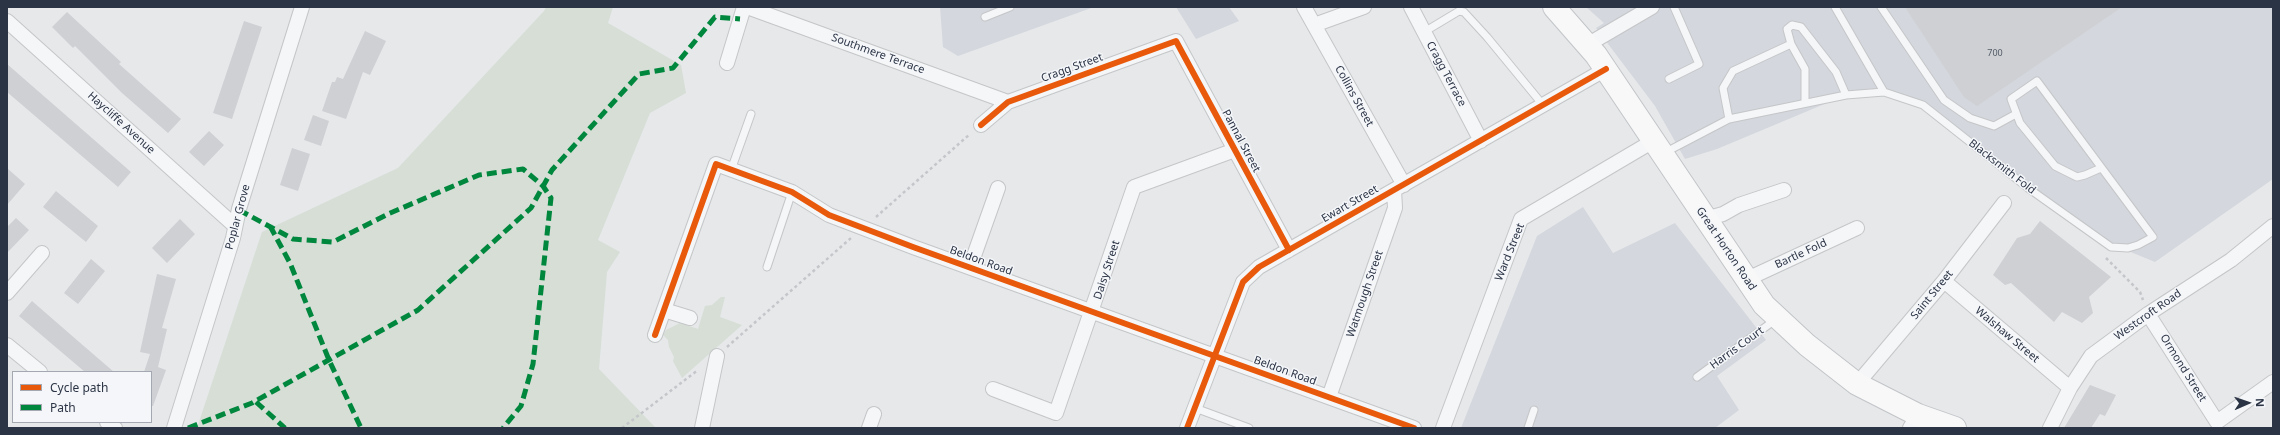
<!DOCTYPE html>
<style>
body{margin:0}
#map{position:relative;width:2280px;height:435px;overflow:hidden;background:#e6e8ea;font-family:"Noto Sans",sans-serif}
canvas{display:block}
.frame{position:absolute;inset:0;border:8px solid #2b3445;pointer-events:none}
.legend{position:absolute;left:12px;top:371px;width:140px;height:52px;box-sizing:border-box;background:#f4f6f9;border:1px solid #a4a8b1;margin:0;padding:5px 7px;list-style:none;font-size:12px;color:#2b3445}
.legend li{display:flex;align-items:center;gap:8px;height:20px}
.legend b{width:20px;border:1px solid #a4a8b1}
.north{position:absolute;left:2228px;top:383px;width:40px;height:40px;-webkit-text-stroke:3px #f4f6f9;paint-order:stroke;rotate:88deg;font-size:11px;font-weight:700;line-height:16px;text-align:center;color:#2b3445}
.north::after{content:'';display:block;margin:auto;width:14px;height:18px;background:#2b3445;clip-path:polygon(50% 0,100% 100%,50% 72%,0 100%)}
</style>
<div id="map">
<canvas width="2280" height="435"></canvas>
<div class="frame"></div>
<ul class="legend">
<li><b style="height:5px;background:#e8590c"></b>Cycle path</li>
<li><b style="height:5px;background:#00873e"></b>Path</li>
</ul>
<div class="north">N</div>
</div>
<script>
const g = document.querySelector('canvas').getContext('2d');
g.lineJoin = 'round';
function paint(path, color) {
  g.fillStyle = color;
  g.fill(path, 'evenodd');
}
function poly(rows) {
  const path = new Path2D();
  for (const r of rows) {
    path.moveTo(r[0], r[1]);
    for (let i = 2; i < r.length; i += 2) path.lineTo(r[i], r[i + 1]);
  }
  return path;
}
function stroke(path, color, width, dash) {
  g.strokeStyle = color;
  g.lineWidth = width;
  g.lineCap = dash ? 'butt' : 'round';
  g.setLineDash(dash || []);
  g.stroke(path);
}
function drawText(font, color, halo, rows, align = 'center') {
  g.font = font + ' "Noto Sans",sans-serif';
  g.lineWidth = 3;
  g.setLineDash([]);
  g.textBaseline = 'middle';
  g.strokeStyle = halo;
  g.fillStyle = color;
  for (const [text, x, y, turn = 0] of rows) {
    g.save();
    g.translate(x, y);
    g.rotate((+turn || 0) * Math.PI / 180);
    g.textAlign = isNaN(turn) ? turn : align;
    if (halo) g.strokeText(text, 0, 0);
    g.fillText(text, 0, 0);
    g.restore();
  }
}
paint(poly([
 [940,7,1094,7,958,56,943,47],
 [1176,7,1229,7,1239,21,1196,39],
 [1586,7,2273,7,2273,179,2155,262,2099,239,1923,105,1884,92,1846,95,1717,149,1685,159,1655,106,1596,28,1604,23],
 [1583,207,1613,253,1675,223,1766,340,1717,376,1739,410,1715,428,1461,428,1537,236]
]), '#d4d7dd');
paint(poly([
 [546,7,613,7,608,23,681,65,686,93,650,113,598,240,620,252,607,272,599,369,656,428,197,428,262,232,398,168,544,11],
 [721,297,725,297,720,317,742,325,682,378,673,361,674,357,669,347,668,340,663,335,666,330,680,323,698,329,705,306,712,305]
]), '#d6ded6');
paint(poly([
 [1905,7,2122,7,1977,106,1964,97],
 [67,12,121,62,119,64,181,119,168,133,122,93,75,46,73,48,52,27],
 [244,21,262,27,232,119,213,113],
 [365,31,386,41,370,75,363,72,346,119,322,111,332,82,335,82,337,77,343,79],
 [7,64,131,172,118,187,7,92],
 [313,115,329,121,321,146,304,140],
 [209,131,224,145,204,166,189,152],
 [292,148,310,154,298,191,280,185],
 [7,168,25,184,7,205],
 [56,191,98,226,86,242,43,207],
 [16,218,29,230,7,253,7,227],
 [180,219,195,234,167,263,152,248],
 [2040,221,2111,277,2089,297,2093,313,2082,323,2062,312,2054,322,2011,283,2005,285,1993,275,2017,238,2030,234],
 [91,259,105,271,78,304,64,293],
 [157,274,176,279,162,328,167,329,158,367,166,370,153,406,151,406,151,372,144,372,150,354,140,352],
 [32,301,78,341,114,372,85,372,19,316],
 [2090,385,2116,395,2105,416,2100,414,2091,428,2064,428]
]), '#ced0d3');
const service = poly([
 [1835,7,1884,92],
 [1881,7,1944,100,1970,118,1994,126,2016,114],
 [985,17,1010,7],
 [1424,32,1459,11,1464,12,1487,37,1543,105],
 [1791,44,1787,29,1792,25,1801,27,1836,72,1846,95],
 [1669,79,1699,64,1674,7],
 [1729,119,1723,88,1733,71,1791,44,1805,69,1805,102],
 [1664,153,1729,119,1846,95,1884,92,1923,105,2028,188,2111,247,2128,248,2138,245,2153,237,2037,81,2011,99,2020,123,2055,166,2077,177,2085,175,2101,168],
 [731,170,751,114],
 [767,267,792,192],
 [1697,377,1775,320],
 [1195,408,1249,428],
 [1528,428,1534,410]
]);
const minor = poly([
 [747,7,1008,102],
 [1304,7,1404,185],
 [1411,7,1481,141],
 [7,21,234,225],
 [1314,25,1364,7],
 [1587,45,1652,7],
 [727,63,744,7],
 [981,125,1008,102,1176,41,1289,250],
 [1705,219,1723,214,1739,205,1784,190],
 [970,267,998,188],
 [1745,280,1857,228],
 [1944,281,2070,388],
 [7,293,42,253],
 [664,310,690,318],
 [2148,314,2217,422,2273,382],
 [655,335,716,164,792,192,829,215,913,247,1414,428],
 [7,345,40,372],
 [1857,384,1944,281,2004,203],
 [993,389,1056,413,1134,187,1235,150],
 [1329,397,1395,208,1394,190],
 [107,422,115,428],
 [174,428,233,238,239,209,302,7],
 [702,428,717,356],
 [869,428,874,414],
 [1187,428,1243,282,1259,267,1606,69],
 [1443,428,1521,219,1655,140],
 [1910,428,1918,415],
 [2050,428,2070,388,2091,356,2148,314,2231,260,2273,226]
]);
const primary = poly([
 [1554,7,1596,55,1764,305,1807,345,1857,384,1918,415,1955,428]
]);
stroke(service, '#c4c6c8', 9);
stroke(minor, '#c4c6c8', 16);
stroke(primary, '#c2c5c8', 24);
stroke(poly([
 [876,217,970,134],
 [2106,258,2140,292,2143,300],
 [727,347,851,238],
 [622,428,698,370]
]), '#c5c6ca', 2.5, [3, 3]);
stroke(service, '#f5f6f7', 7);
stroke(minor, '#f5f6f7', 14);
stroke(primary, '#f8f8f8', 22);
stroke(poly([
 [239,210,293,239,333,242,388,214,479,175,523,169,543,186,551,198,533,364,521,406,503,428],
 [270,226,290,263,329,360,361,428],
 [256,402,285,428],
 [188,428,252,403,418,310,531,208,552,170,639,74,673,68,715,17,740,19]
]), '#00873e', 5, [10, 5]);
stroke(poly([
 [981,125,1008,102,1176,41,1289,250],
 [655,335,716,164,792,192,829,215,913,247,1414,428],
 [1187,428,1243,282,1259,267,1606,69]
]), '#e8590c', 6);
drawText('9px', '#545c69', null, [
 ["700",1995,53]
]);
drawText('11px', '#2b3445', '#f4f6f9', [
 ["Southmere Terrace",878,54,20],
 ["Cragg Street",1072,68,-20],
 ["Cragg Terrace",1446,74,62],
 ["Collins Street",1354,96,61],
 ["Haycliffe Avenue",121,123,42],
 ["Pannal Street",1241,141,62],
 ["Blacksmith Fold",2002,167,38],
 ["Ewart Street",1350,204,-30],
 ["Poplar Grove",238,217,-75],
 ["Great Horton Road",1726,249,56],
 ["Ward Street",1510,252,-68],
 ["Bartle Fold",1801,254,-25],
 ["Beldon Road",981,261,20],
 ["Daisy Street",1107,270,-72],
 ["Watmough Street",1365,294,-71],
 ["Saint Street",1932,295,-51],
 ["Westcroft Road",2148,315,-35],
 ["Walshaw Street",2007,335,40],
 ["Harris Court",1737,348,-36],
 ["Ormond Street",2183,368,58],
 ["Beldon Road",1285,371,20]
]);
</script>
